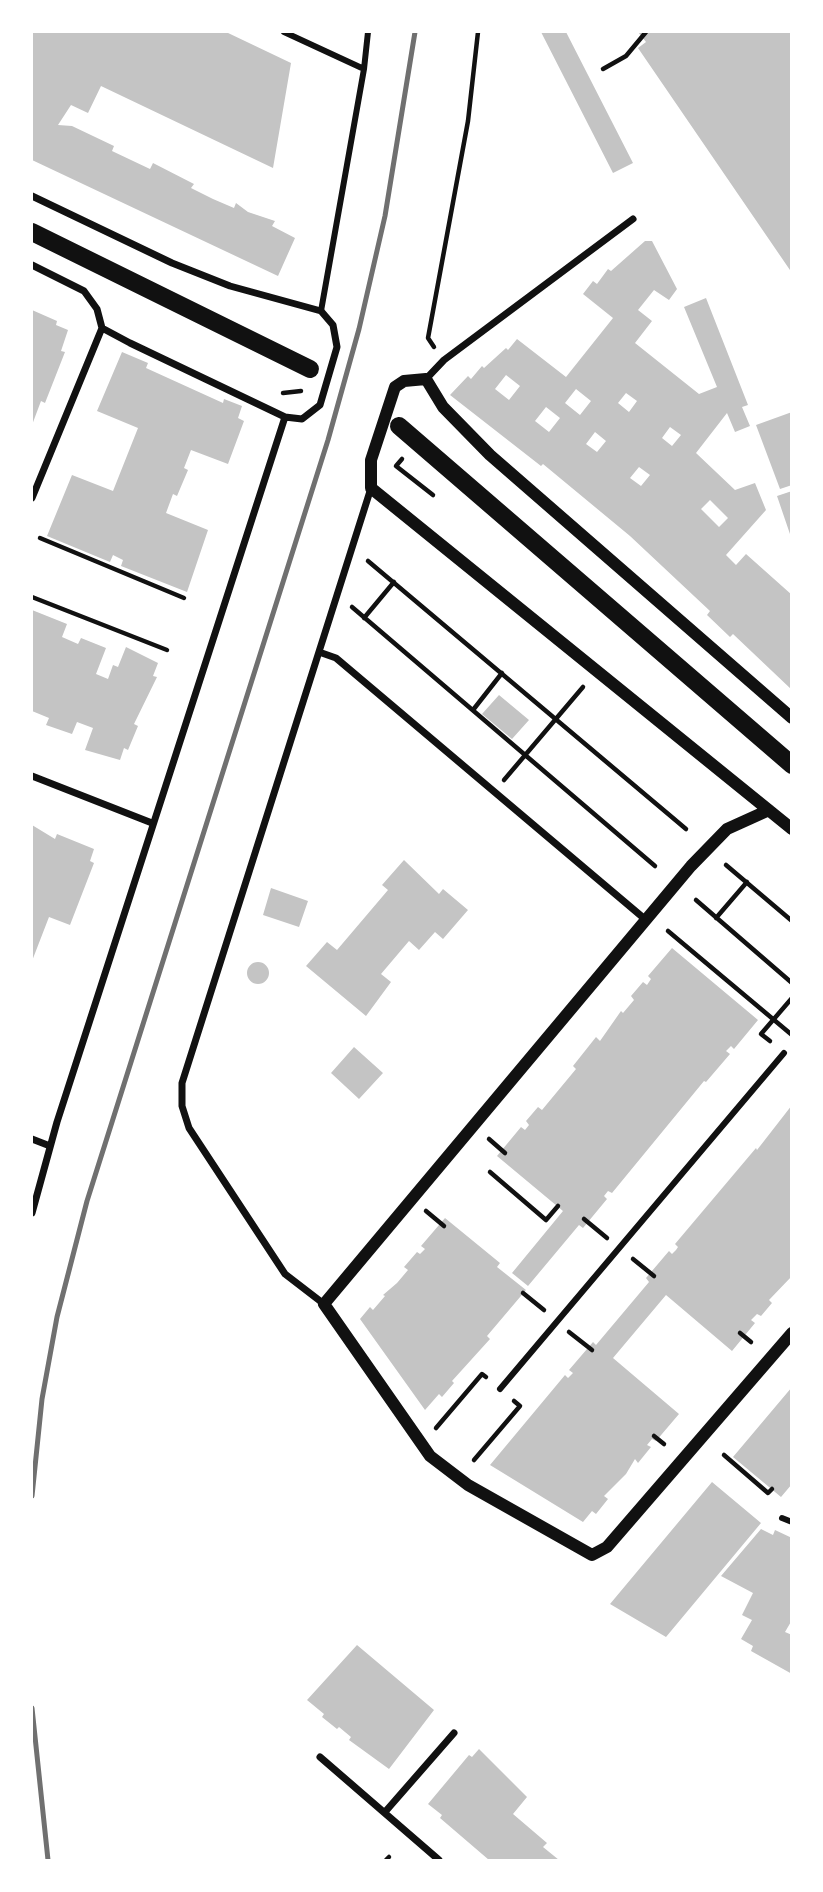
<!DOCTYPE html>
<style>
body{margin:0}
#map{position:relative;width:823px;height:1892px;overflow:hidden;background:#fff;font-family:"Source Serif 4",serif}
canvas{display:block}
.frame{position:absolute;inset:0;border:33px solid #fff;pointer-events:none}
</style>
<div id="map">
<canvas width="823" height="1892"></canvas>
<div class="frame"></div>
</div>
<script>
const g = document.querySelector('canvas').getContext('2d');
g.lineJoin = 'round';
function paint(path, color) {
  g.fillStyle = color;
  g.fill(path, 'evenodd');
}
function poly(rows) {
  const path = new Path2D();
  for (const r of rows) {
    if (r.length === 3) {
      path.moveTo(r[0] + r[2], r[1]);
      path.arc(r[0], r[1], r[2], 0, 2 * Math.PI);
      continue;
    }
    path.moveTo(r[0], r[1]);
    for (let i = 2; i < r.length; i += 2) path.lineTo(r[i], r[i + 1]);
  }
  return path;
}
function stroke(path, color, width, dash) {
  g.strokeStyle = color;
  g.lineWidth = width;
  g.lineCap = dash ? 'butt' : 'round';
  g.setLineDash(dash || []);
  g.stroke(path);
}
paint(poly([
 [32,32,226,32,291,63,273,168,101,86,88,113,71,105,58,125,72,126,114,146,112,151,150,169,153,163,194,184,191,188,213,199,234,208,236,203,248,212,275,221,272,226,295,238,278,276,32,160],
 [541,32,566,32,633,163,613,173],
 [638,32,792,32,792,273,638,48,646,42],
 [645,241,652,241,677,289,669,300,654,290,638,310,652,321,635,343,699,394,717,387,684,307,706,298,748,405,742,407,750,426,735,432,727,413,696,453,735,490,755,483,766,510,726,555,736,565,746,554,792,595,792,690,733,634,730,637,707,615,710,611,630,536,543,464,541,466,450,395,468,376,471,379,482,366,484,368,506,348,508,350,517,339,566,377,613,318,583,294,593,281,597,284,608,269,611,271],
 [506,375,520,386,509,400,495,389],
 [576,389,591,401,580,415,565,403],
 [626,393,637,401,629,412,618,403],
 [546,407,560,418,549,432,535,421],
 [670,427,681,435,672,446,662,438],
 [595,432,606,441,597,452,586,444],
 [639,467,650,475,641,486,630,478],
 [710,500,728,518,719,527,701,509],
 [32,310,57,321,56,325,68,330,61,351,65,352,45,403,41,401,32,425],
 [122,352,148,363,146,368,223,403,224,399,242,406,238,418,244,421,228,464,191,450,184,468,188,470,177,496,173,494,166,513,208,530,187,592,121,566,123,560,113,555,110,562,47,536,72,475,113,491,138,428,97,411],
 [792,412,792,485,780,489,756,425],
 [792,491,792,537,791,537,777,496],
 [32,610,67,624,62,637,78,644,81,638,106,648,96,674,108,679,113,665,118,667,126,647,158,663,153,676,157,677,134,724,138,726,128,750,124,748,120,760,85,750,93,728,77,722,72,734,46,725,49,718,32,711],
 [499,695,529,720,512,739,482,714],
 [32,825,55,839,57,834,94,849,90,861,94,863,70,925,49,917,32,961],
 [404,860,439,894,443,889,468,910,443,939,435,932,419,950,409,941,381,974,391,982,366,1016,306,966,327,942,337,950,388,890,382,885],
 [271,888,308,901,299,927,263,915],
 [672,948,758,1020,734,1049,731,1046,726,1051,730,1054,706,1082,704,1081,612,1193,608,1191,604,1196,607,1199,583,1228,579,1225,528,1286,512,1273,563,1211,497,1156,521,1127,525,1130,529,1125,526,1121,538,1107,542,1110,576,1069,573,1066,596,1037,600,1041,621,1011,623,1013,634,1000,631,996,643,982,647,985,651,979,648,976],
 [258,973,11],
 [354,1047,383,1073,359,1099,331,1073],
 [792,1105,792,1276,769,1300,772,1303,761,1316,757,1314,751,1320,755,1323,732,1351,666,1295,613,1358,679,1414,656,1441,652,1439,647,1445,651,1447,638,1463,635,1459,626,1474,604,1496,608,1499,596,1514,592,1511,583,1522,490,1465,565,1375,568,1378,573,1373,569,1370,593,1342,596,1345,649,1282,646,1278,669,1251,672,1254,676,1250,678,1247,675,1244,756,1148,757,1150],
 [445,1218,500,1263,497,1267,526,1290,487,1336,490,1339,452,1381,454,1383,442,1397,439,1394,425,1410,360,1319,370,1307,373,1310,385,1296,383,1295,397,1283,408,1270,404,1267,417,1252,420,1254,425,1249,421,1246],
 [792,1387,792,1484,781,1497,733,1457],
 [712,1482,761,1523,666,1637,610,1604],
 [761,1529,773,1535,775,1530,792,1538,792,1620,785,1632,792,1635,792,1674,751,1651,753,1646,741,1639,752,1620,742,1615,753,1593,721,1576],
 [357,1645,434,1710,389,1769,349,1740,351,1737,339,1727,337,1729,322,1717,324,1714,307,1700],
 [479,1749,527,1797,513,1814,547,1843,543,1847,559,1860,489,1860,440,1818,442,1815,428,1804,469,1755,472,1757]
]), '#c4c4c4');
stroke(poly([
 [603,69,626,56,646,32],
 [434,347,428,338,468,121,478,32],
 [283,393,301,391],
 [402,459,396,466,433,495],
 [40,538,184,598],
 [368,561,686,829],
 [32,597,167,650],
 [352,607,655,866],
 [364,618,394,582],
 [473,710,502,673],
 [504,780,583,687],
 [726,865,792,921],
 [696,900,792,983],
 [716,918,747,882],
 [668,931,792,1035],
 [770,1041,761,1034,792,998],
 [489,1139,505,1153],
 [490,1172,546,1220,558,1206],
 [426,1211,444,1226],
 [584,1219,607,1238],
 [633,1259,654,1276],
 [523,1293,544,1310],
 [569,1332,592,1350],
 [740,1333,751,1342],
 [436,1428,482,1374,486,1377],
 [654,1436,664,1444],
 [724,1455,768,1493,772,1489],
 [474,1460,520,1406,514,1401],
 [386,1860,389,1857]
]), '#111', 4.5);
stroke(poly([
 [284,32,364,69],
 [321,311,364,69,368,32],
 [500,1389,784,1053],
 [782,1518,792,1522]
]), '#111', 6);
stroke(poly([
 [32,196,172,263,230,286,321,311,333,325,337,347,320,405,302,419,285,417,130,343,102,328,97,309,84,291,32,265],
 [426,379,444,360,633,219],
 [32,498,102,328],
 [319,652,336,658,646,920],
 [32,776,152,823],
 [32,1139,50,1146],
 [32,1213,57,1122,285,417],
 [324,1304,285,1274,189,1128,182,1106,182,1083,371,488],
 [320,1757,439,1860],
 [385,1812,454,1733]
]), '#111', 7);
stroke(poly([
 [792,718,490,455,443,407,426,379,404,381,395,387,371,460,371,488,792,829],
 [769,810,727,829,691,866,324,1304,430,1456,468,1485,592,1555,607,1547,792,1333]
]), '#111', 12);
stroke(poly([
 [32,232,310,369],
 [399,426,792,765]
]), '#111', 18);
stroke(poly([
 [32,1496,42,1399,57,1317,87,1201,328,440,359,329,385,216,415,32],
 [32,1708,48,1860]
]), '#707070', 5);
</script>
